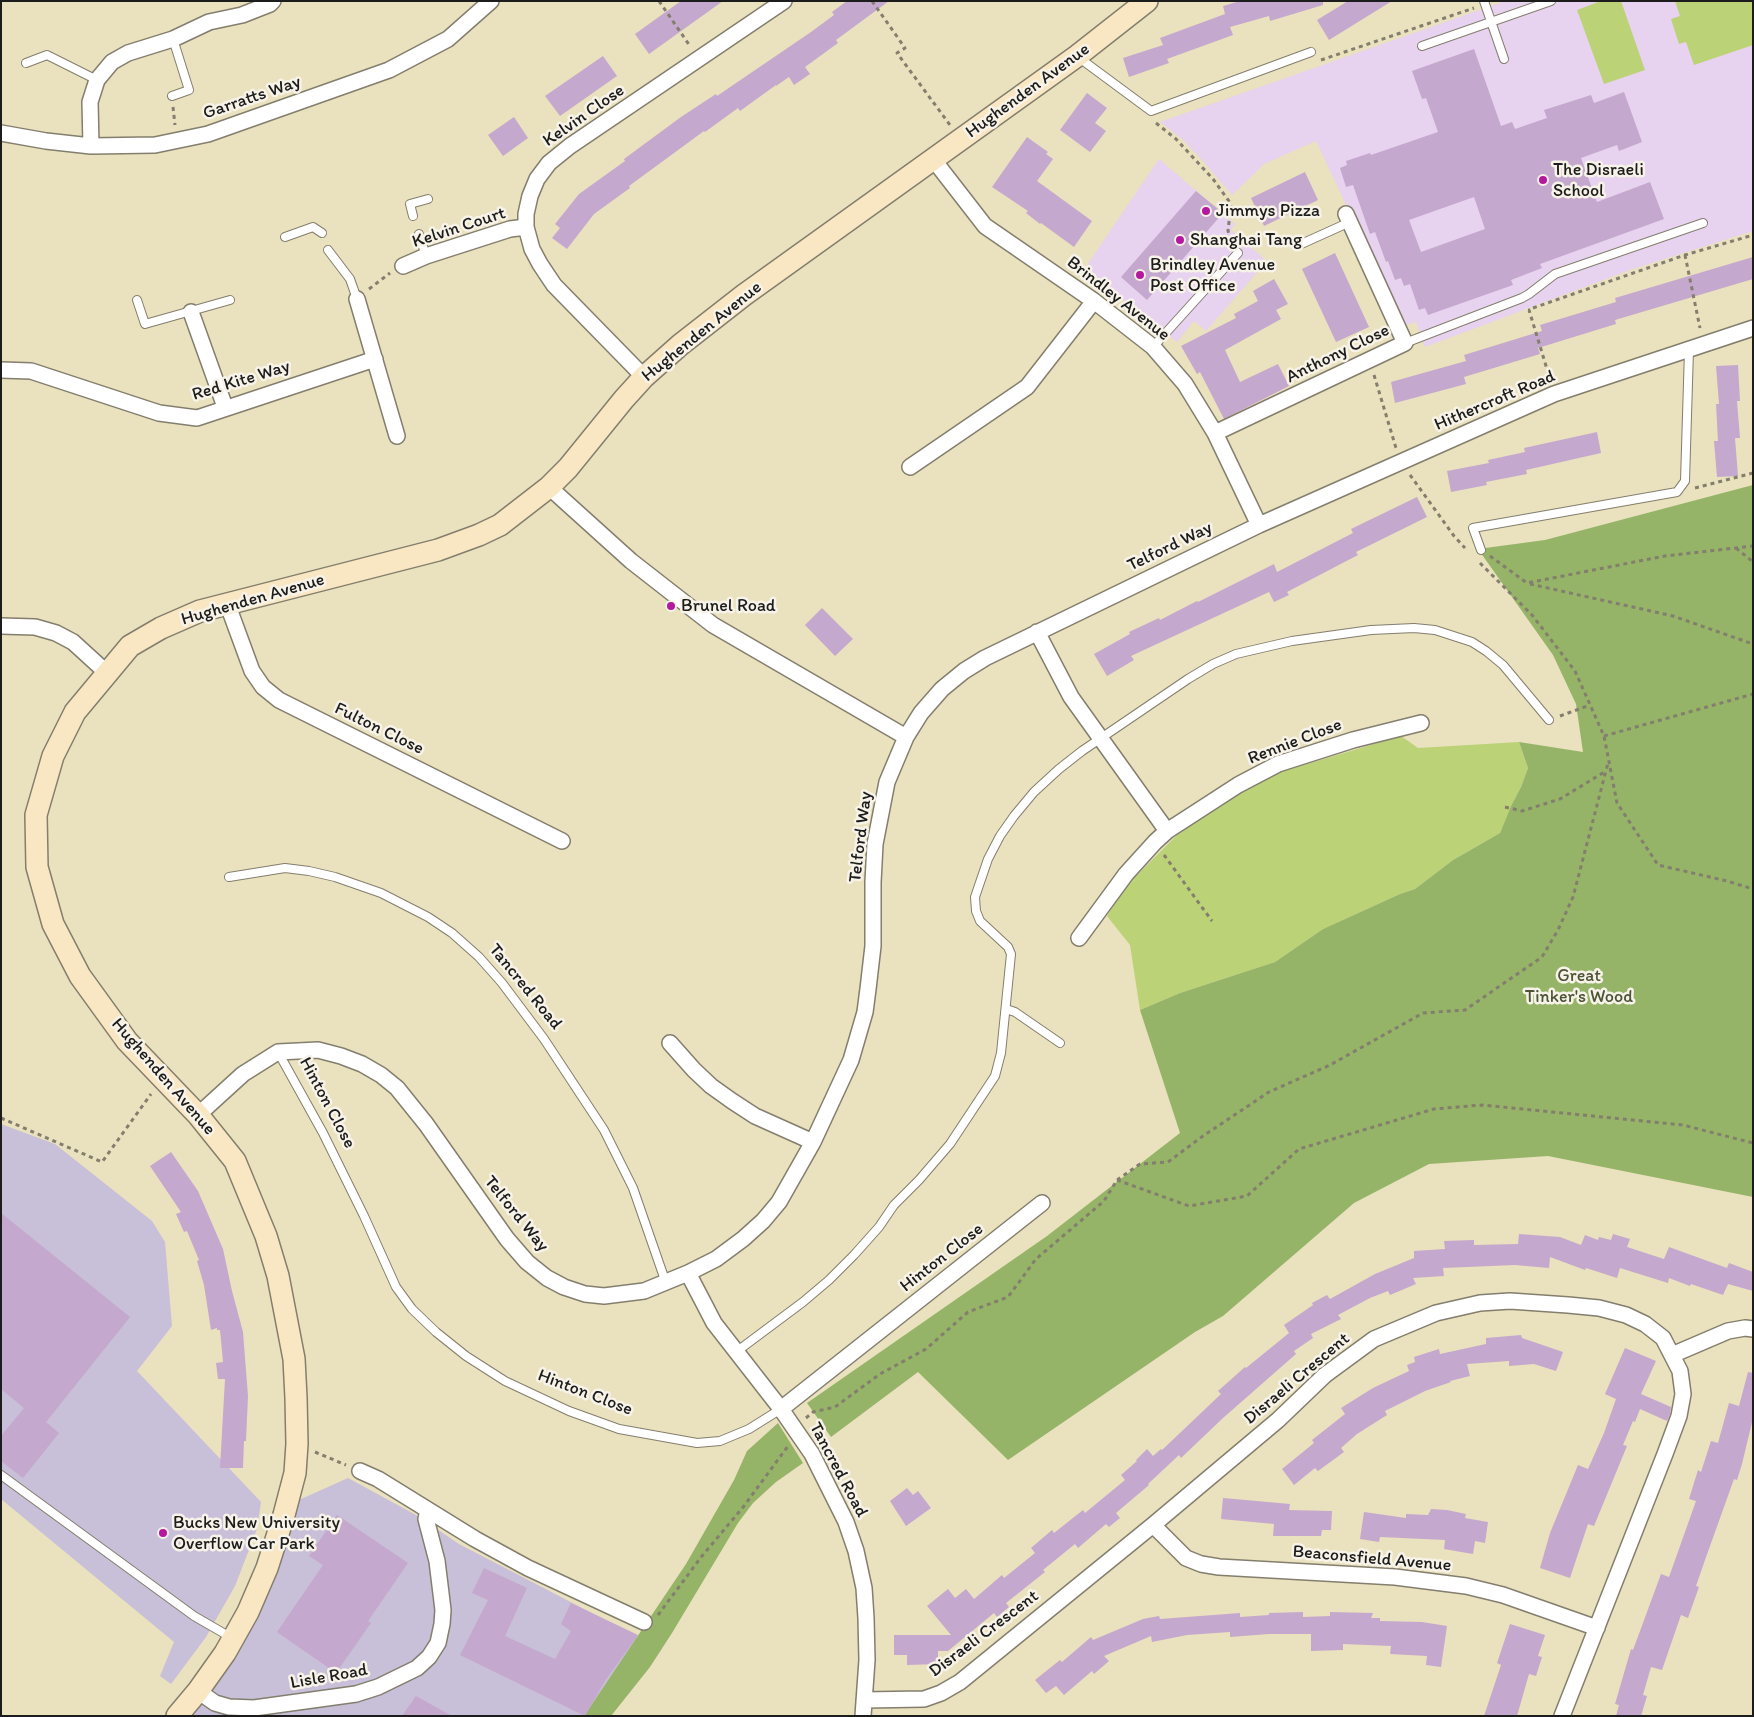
<!DOCTYPE html>
<style>
body{margin:0}
#map{position:relative;width:1754px;height:1717px;overflow:hidden;background:#eae1be;font-family:Itim,sans-serif}
canvas{display:block}
.frame{position:absolute;inset:0;border:2px solid #1c1c1c;pointer-events:none}
</style>
<div id="map">
<canvas width="1754" height="1717"></canvas>
<div class="frame"></div>
</div>
<script>
const g = document.querySelector('canvas').getContext('2d');
g.lineJoin = 'round';
function paint(path, color) {
  g.fillStyle = color;
  g.fill(path, 'evenodd');
}
function poly(rows) {
  const path = new Path2D();
  for (const r of rows) {
    path.moveTo(r[0], r[1]);
    for (let i = 2; i < r.length; i += 2) path.lineTo(r[i], r[i + 1]);
  }
  return path;
}
function stroke(path, color, width, dash) {
  g.strokeStyle = color;
  g.lineWidth = width;
  g.lineCap = dash ? 'butt' : 'round';
  g.setLineDash(dash || []);
  g.stroke(path);
}
function drawText(font, color, halo, rows, align = 'center') {
  g.font = font + ' Itim,sans-serif';
  g.lineWidth = 5;
  g.setLineDash([]);
  g.textBaseline = 'middle';
  g.strokeStyle = halo;
  g.fillStyle = color;
  for (const [text, x, y, turn = 0] of rows) {
    g.save();
    g.translate(x, y);
    g.rotate((+turn || 0) * Math.PI / 180);
    g.textAlign = isNaN(turn) ? turn : align;
    if (halo) g.strokeText(text, 0, 0);
    g.fillText(text, 0, 0);
    g.restore();
  }
}
paint(poly([
 [1505,1,1753,1,1753,231,1630,270,1425,347,1416,322,1403,326,1316,141,1264,164,1232,195,1204,162,1182,139,1160,122],
 [1159,159,1235,224,1231,230,1267,261,1206,331,1194,321,1177,342,1137,310,1083,271]
]), '#e7d2ef');
paint(poly([
 [1,1124,55,1144,152,1221,165,1242,172,1326,137,1371,261,1502,257,1529,235,1586,206,1637,171,1684,160,1676,174,1642,1,1499],
 [348,1478,416,1515,459,1544,638,1637,584,1716,192,1716,234,1659,273,1584,299,1500]
]), '#c8bfd8');
paint(poly([
 [1601,1,1621,1,1645,70,1604,84,1577,10],
 [1675,1,1753,1,1753,45,1694,65,1686,42,1679,44,1671,19,1680,16],
 [1401,736,1418,748,1519,742,1528,768,1521,787,1511,806,1500,833,1453,860,1415,889,1400,894,1323,929,1275,962,1180,993,1140,1010,1130,945,1107,916,1126,886,1177,835,1267,776]
]), '#bcd276');
paint(poly([
 [1753,485,1753,1197,1548,1156,1429,1164,1354,1203,1223,1316,1195,1332,1008,1460,918,1372,831,1437,807,1403,1047,1236,1180,1133,1140,1010,1180,993,1275,962,1323,929,1400,894,1415,889,1453,860,1500,833,1511,806,1521,787,1528,768,1519,742,1583,752,1576,704,1553,655,1478,549,1545,540],
 [778,1423,803,1463,776,1482,753,1503,738,1523,672,1633,650,1667,611,1716,584,1716,686,1564,734,1480,747,1451]
]), '#95b467');
paint(poly([
 [681,1,723,1,649,54,635,34],
 [847,1,889,1,836,40,838,43,805,67,810,74,794,85,789,77,776,86,776,85,740,111,738,108,705,132,704,131,629,186,630,188,594,214,567,249,552,238,560,228,555,224,579,194,625,161,624,159,681,117,716,94,717,96,811,32,834,15,832,12],
 [1240,1,1323,1,1323,5,1270,21,1269,16,1230,27,1233,35,1167,59,1169,63,1129,77,1123,58,1163,45,1160,38,1225,14,1223,6],
 [1348,1,1392,1,1329,40,1317,20],
 [1474,49,1501,126,1512,122,1515,129,1547,118,1544,110,1563,104,1591,95,1594,103,1624,92,1642,142,1619,151,1617,145,1581,158,1597,202,1650,182,1664,219,1540,264,1542,268,1511,280,1513,285,1428,315,1425,308,1419,310,1410,284,1404,286,1401,278,1395,280,1388,261,1386,262,1375,232,1370,234,1353,185,1346,187,1340,168,1347,165,1346,161,1370,153,1371,155,1438,132,1426,98,1422,99,1412,71],
 [1474,197,1485,229,1421,252,1409,220],
 [603,56,617,76,560,116,545,96],
 [1087,93,1107,108,1095,123,1106,131,1090,152,1060,130],
 [514,117,528,138,503,156,488,135],
 [1027,137,1048,152,1046,154,1053,159,1037,181,1092,221,1074,247,1041,223,1040,224,1026,213,1028,211,992,187],
 [1305,172,1318,200,1264,226,1251,198],
 [1196,191,1223,213,1147,300,1121,277],
 [1335,253,1369,327,1336,342,1302,269],
 [1753,257,1753,279,1615,320,1616,324,1538,348,1540,354,1464,377,1466,384,1395,403,1391,382,1466,361,1464,355,1542,331,1540,325,1616,302,1615,298],
 [1274,279,1288,304,1276,310,1281,319,1225,350,1240,382,1278,364,1289,386,1224,419,1200,372,1197,374,1181,346,1236,318,1234,314,1258,301,1253,291],
 [1738,365,1740,401,1737,401,1740,438,1735,438,1738,476,1717,477,1714,441,1718,441,1716,404,1719,404,1716,366],
 [1597,432,1601,453,1526,470,1527,474,1486,482,1487,485,1451,492,1447,471,1489,463,1488,460,1525,452,1524,448],
 [1417,497,1427,517,1356,552,1358,555,1287,592,1289,595,1274,602,1269,592,1131,656,1134,660,1107,676,1094,654,1130,634,1129,632,1159,618,1160,620,1197,601,1198,602,1274,564,1277,572,1353,533,1351,529],
 [822,608,853,639,835,656,805,625],
 [171,1152,198,1191,223,1249,232,1291,243,1332,248,1396,246,1441,244,1441,243,1468,220,1468,225,1379,218,1379,216,1363,223,1362,220,1330,217,1330,217,1328,211,1330,204,1285,197,1261,199,1260,187,1231,184,1232,176,1214,181,1212,150,1166],
 [1,1213,130,1317,46,1422,59,1433,23,1478,1,1461,1,1436,24,1408,1,1389],
 [1519,1234,1560,1237,1581,1245,1585,1235,1598,1240,1599,1237,1611,1240,1613,1234,1630,1239,1627,1247,1664,1259,1669,1247,1727,1268,1729,1263,1753,1272,1753,1291,1728,1284,1723,1295,1691,1284,1690,1286,1669,1278,1668,1283,1620,1268,1617,1278,1586,1268,1585,1270,1550,1257,1549,1268,1515,1265,1443,1268,1444,1276,1413,1278,1416,1284,1390,1295,1388,1291,1370,1298,1338,1315,1341,1319,1311,1334,1313,1338,1294,1351,1296,1354,1223,1418,1181,1458,1179,1455,1148,1484,1149,1485,1116,1513,1120,1518,1109,1527,1106,1524,1078,1548,1075,1544,1043,1570,1045,1572,1006,1603,1009,1607,997,1617,994,1613,948,1651,938,1651,938,1664,907,1665,907,1655,894,1655,894,1635,951,1635,927,1606,948,1589,955,1598,966,1589,974,1599,1002,1575,1004,1578,1035,1553,1031,1548,1052,1530,1054,1533,1083,1510,1085,1513,1125,1480,1121,1475,1137,1461,1136,1460,1147,1449,1153,1456,1161,1449,1162,1450,1221,1394,1218,1391,1245,1367,1246,1368,1289,1333,1284,1325,1313,1305,1312,1303,1327,1295,1330,1299,1375,1274,1414,1258,1414,1251,1445,1249,1444,1241,1474,1240,1474,1245,1518,1244],
 [1521,1335,1522,1338,1563,1352,1556,1371,1534,1364,1509,1366,1509,1361,1467,1364,1470,1376,1450,1381,1451,1382,1425,1391,1385,1411,1387,1415,1357,1434,1341,1448,1344,1452,1318,1471,1315,1468,1294,1485,1282,1469,1314,1443,1312,1440,1345,1414,1341,1408,1373,1388,1409,1371,1407,1365,1415,1362,1414,1357,1439,1349,1440,1354,1486,1344,1486,1338],
 [1625,1348,1656,1361,1641,1394,1671,1407,1670,1414,1667,1421,1640,1409,1635,1422,1633,1421,1623,1445,1627,1446,1594,1526,1588,1524,1570,1578,1540,1568,1550,1533,1578,1465,1588,1469,1604,1433,1616,1399,1605,1394],
 [1748,1372,1753,1373,1753,1418,1742,1464,1737,1480,1734,1479,1705,1560,1696,1586,1699,1587,1688,1618,1681,1615,1662,1670,1651,1667,1643,1695,1647,1696,1641,1716,1616,1716,1619,1705,1615,1704,1631,1649,1633,1650,1661,1574,1669,1577,1696,1501,1689,1499,1698,1470,1701,1472,1711,1441,1718,1443,1729,1403,1739,1406],
 [907,1488,913,1495,918,1491,931,1508,906,1526,890,1501],
 [1223,1498,1290,1504,1289,1510,1332,1511,1331,1530,1322,1530,1321,1536,1273,1536,1274,1524,1221,1519],
 [1431,1509,1447,1510,1466,1514,1465,1518,1488,1522,1485,1543,1475,1541,1473,1554,1444,1549,1445,1540,1380,1537,1379,1542,1360,1539,1364,1512,1406,1518,1406,1514,1428,1515],
 [337,1515,408,1563,368,1621,371,1623,336,1673,277,1632,323,1565,309,1556],
 [484,1568,527,1588,505,1636,555,1659,571,1631,561,1624,571,1603,638,1635,605,1681,585,1716,460,1655,488,1600,472,1593],
 [1303,1612,1303,1617,1330,1616,1330,1612,1373,1613,1371,1618,1380,1618,1380,1621,1422,1622,1447,1626,1441,1667,1426,1665,1427,1656,1390,1654,1391,1646,1343,1644,1343,1650,1311,1651,1311,1634,1269,1634,1230,1637,1230,1632,1187,1635,1152,1642,1151,1636,1104,1656,1109,1661,1094,1674,1092,1671,1064,1695,1056,1686,1046,1693,1035,1680,1060,1660,1062,1662,1091,1637,1093,1640,1143,1619,1159,1616,1160,1619,1240,1613,1240,1617,1269,1615,1269,1613],
 [1510,1624,1545,1635,1538,1656,1542,1657,1536,1676,1529,1674,1517,1716,1484,1716,1501,1665,1497,1663],
 [416,1696,452,1716,402,1716]
]), '#c5a8cd');
const lane = poly([
 [1484,1,1504,59],
 [1422,46,1551,1],
 [1078,57,1151,111,1311,52],
 [26,63,47,55,97,80],
 [172,96,189,90,173,39],
 [413,216,410,204,428,199],
 [419,234,426,256],
 [285,237,313,227,322,233],
 [1299,245,1350,222],
 [328,250,350,279,357,299],
 [137,300,145,324,230,300],
 [1405,343,1522,298,1529,294,1555,274,1703,223],
 [1153,347,1238,253],
 [1481,550,1473,528,1677,492,1685,481,1689,350],
 [229,877,285,868,309,871,335,877,381,893,428,917,452,933,479,957,502,983,544,1039,604,1130,633,1188,666,1283],
 [1006,1009,1015,1012,1060,1043],
 [278,1052,323,1133,364,1216,396,1287,412,1309,436,1332,466,1356,505,1381,569,1411,619,1429,697,1443,720,1441,749,1429,781,1409],
 [736,1352,803,1302,829,1280,854,1255,879,1227,894,1205,919,1180,950,1144,995,1076,1001,1053,1011,954,1008,947,980,921,976,911,975,897,988,859,1000,836,1014,816,1034,792,1059,769,1082,751,1188,679,1213,664,1236,654,1292,641,1371,630,1414,628,1435,630,1472,642,1486,651,1503,665,1549,720],
 [1,1475,194,1616,232,1638]
]);
const street = poly([
 [1,133,46,141,91,146,155,145,208,134,389,70,448,39,491,1],
 [91,146,90,102,97,80,112,62,128,53,173,39,209,22,242,15,270,4,273,1],
 [933,159,985,226,1094,301,1153,347,1185,384,1215,433,1259,525],
 [403,266,426,256,510,229,526,227],
 [357,299,397,436],
 [191,312,225,407],
 [1,370,31,371,159,413,197,418,375,359],
 [644,377,554,285,540,264,532,249,526,227,526,214,530,196,537,179,549,163,570,146,784,1],
 [1215,433,1405,343,1346,214],
 [910,467,1027,387,1094,301],
 [549,487,631,561,713,625,906,737],
 [227,603,252,671,263,687,279,700,562,841],
 [1,626,35,627,56,633,73,642,107,673],
 [1037,632,1071,697,1167,831,1155,842,1126,874,1079,938],
 [1167,831,1238,785,1278,764,1353,740,1421,723],
 [670,1043,694,1070,711,1086,732,1101,755,1116,813,1142],
 [198,1115,243,1074,278,1052,318,1050,341,1056,362,1064,381,1075,397,1088,426,1124,507,1239,527,1262,547,1278,564,1287,585,1294,604,1296,644,1291,688,1273,716,1259,743,1239,763,1221,779,1202,813,1142,851,1060,865,1012,868,989,873,946,873,882,875,844,887,782,906,737,921,713,942,689,964,671,985,658,1259,525,1554,394,1753,328],
 [688,1273,714,1323,781,1409,812,1454,846,1522,856,1551,864,1588,866,1618,867,1660,863,1716],
 [1672,1355,1728,1331,1745,1328,1753,1329],
 [781,1409,1042,1203],
 [360,1471,378,1479,475,1539,528,1568,644,1622],
 [1153,1525,1186,1558,1201,1564,1219,1567,1395,1577,1466,1586,1503,1595,1597,1628],
 [198,1691,215,1703,229,1707,254,1708,356,1694,378,1687,417,1668,429,1657,438,1643,442,1624,443,1610,437,1561,426,1519,428,1510],
 [864,1700,924,1699,941,1693,960,1682,1153,1525,1278,1420,1325,1375,1374,1339,1436,1313,1480,1303,1510,1301,1568,1305,1599,1308,1626,1315,1645,1324,1663,1338,1680,1371,1683,1394,1679,1416,1665,1454,1562,1716]
]);
const secondary = poly([
 [177,1716,198,1691,225,1653,248,1612,267,1568,284,1515,295,1473,297,1444,296,1398,294,1359,278,1276,266,1236,235,1161,198,1115,127,1041,80,976,53,924,37,867,36,815,53,756,75,712,130,646,161,628,200,611,438,550,479,535,500,525,549,487,568,468,624,399,644,377,680,345,744,295,1077,56,1147,1]
]);
stroke(lane, '#837e6d', 10);
stroke(street, '#837e6d', 18);
stroke(secondary, '#837e6d', 24);
stroke(poly([
 [659,1,690,46],
 [872,1,905,48,897,53,950,125],
 [1321,60,1474,8],
 [173,107,175,125],
 [1156,123,1176,139,1213,179,1231,204,1228,231,1233,243],
 [1685,255,1700,328],
 [369,289,390,273],
 [1533,308,1685,255,1753,235],
 [1528,310,1529,310,1550,379],
 [1374,375,1396,448],
 [1410,475,1454,536,1465,548],
 [1695,488,1753,473],
 [1736,548,1753,562],
 [1490,556,1527,583,1665,556,1753,546],
 [1480,563,1532,615,1575,671,1604,736,1617,803,1658,865,1727,881,1753,889],
 [1530,584,1673,616,1753,644],
 [1560,716,1590,705],
 [1604,736,1753,694],
 [1505,807,1522,811,1560,799,1606,771],
 [1164,855,1212,921],
 [1,1118,102,1162,151,1094],
 [1117,1180,1189,1206,1247,1196,1299,1149,1434,1109,1482,1105,1683,1125,1753,1143],
 [806,1418,813,1412,835,1407,880,1374,926,1349,968,1312,1008,1297,1036,1259,1104,1201,1117,1180,1140,1164,1168,1162,1203,1136,1269,1092,1330,1065,1423,1013,1465,1010,1542,957,1558,930,1573,897,1608,763],
 [315,1452,346,1465],
 [658,1615,702,1556,744,1506,788,1446]
]), '#837e6d', 3, [4, 4]);
stroke(lane, '#fff', 8);
stroke(street, '#fff', 15);
stroke(secondary, '#f9e7c3', 21);
for (const [x, y, r, color] of [
 [1543,180,5,"#b5179e"],
 [1206,211,5,"#b5179e"],
 [1180,240,5,"#b5179e"],
 [1140,275,5,"#b5179e"],
 [671,606,5,"#b5179e"],
 [163,1533,5,"#b5179e"]
]) {
  const dot = new Path2D();
  dot.arc(x, y, r, 0, 2 * Math.PI);
  g.fillStyle = color;
  g.fill(dot);
  stroke(dot, '#f7f3e8', 2);
}
drawText('18px', '#1c1c1c', '#f7f3e8', [
 ["Hughenden Avenue",1028,91,-36],
 ["Garratts Way",252,98,-19],
 ["Kelvin Close",584,116,-35],
 ["Kelvin Court",459,228,-18],
 ["Brindley Avenue",1118,299,38],
 ["Hughenden Avenue",702,332,-39],
 ["Anthony Close",1338,354,-26],
 ["Red Kite Way",241,381,-17],
 ["Hithercroft Road",1495,401,-23],
 ["Telford Way",1170,547,-26],
 ["Hughenden Avenue",253,600,-16],
 ["Fulton Close",379,729,26],
 ["Rennie Close",1295,742,-21],
 ["Telford Way",861,837,-83],
 ["Tancred Road",525,987,51],
 ["Hughenden Avenue",163,1077,49],
 ["Hinton Close",327,1103,62],
 ["Telford Way",516,1214,51],
 ["Hinton Close",942,1258,-38],
 ["Disraeli Crescent",1297,1379,-40],
 ["Hinton Close",585,1393,21],
 ["Tancred Road",838,1470,62],
 ["Beaconsfield Avenue",1372,1559,5],
 ["Disraeli Crescent",984,1634,-37],
 ["Lisle Road",329,1677,-10]
]);
drawText('18px', '#1c1c1c', '#f7f3e8', [
 ["The Disraeli",1553,170],
 ["School",1553,191],
 ["Jimmys Pizza",1216,211],
 ["Shanghai Tang",1190,240],
 ["Brindley Avenue",1150,265],
 ["Post Office",1150,286],
 ["Brunel Road",681,606],
 ["Bucks New University",173,1523],
 ["Overflow Car Park",173,1544]
], 'left');
drawText('18px', '#4c5337', '#f7f3e8', [
 ["Great",1579,976],
 ["Tinker's Wood",1579,997]
]);
</script>
